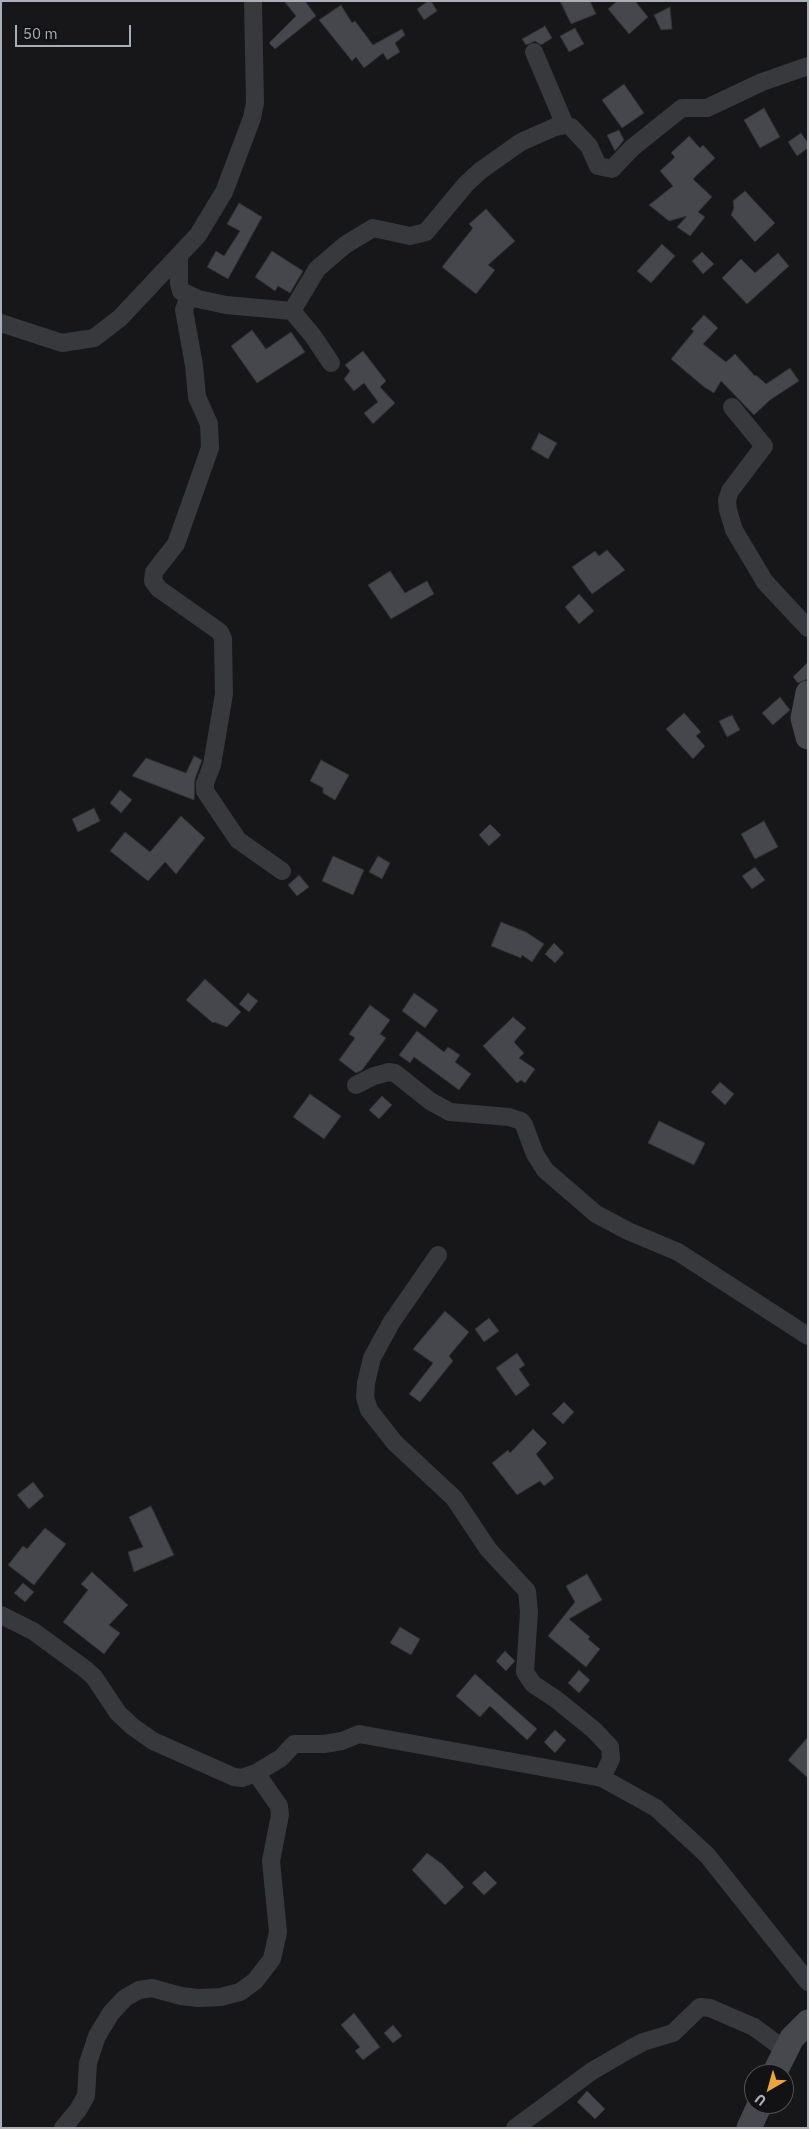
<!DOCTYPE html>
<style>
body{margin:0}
#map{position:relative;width:809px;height:2129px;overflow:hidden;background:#171719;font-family:"IBM Plex Sans",sans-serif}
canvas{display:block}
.frame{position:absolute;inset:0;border:2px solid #a9afb8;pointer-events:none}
.north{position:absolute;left:744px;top:2064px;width:50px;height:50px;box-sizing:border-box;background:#121214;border:1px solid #4e5156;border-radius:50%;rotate:218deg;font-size:14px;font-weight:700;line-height:20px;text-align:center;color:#a9afb8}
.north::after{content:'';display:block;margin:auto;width:18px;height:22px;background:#eca43b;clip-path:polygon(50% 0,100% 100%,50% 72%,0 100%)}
.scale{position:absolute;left:15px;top:25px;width:116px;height:22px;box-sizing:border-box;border:2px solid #a9afb8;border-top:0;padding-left:6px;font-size:15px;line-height:18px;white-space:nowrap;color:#a9afb8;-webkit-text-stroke:4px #121214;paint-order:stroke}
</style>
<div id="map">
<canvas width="809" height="2129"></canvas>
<div class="frame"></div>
<div class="north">U</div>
<div class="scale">50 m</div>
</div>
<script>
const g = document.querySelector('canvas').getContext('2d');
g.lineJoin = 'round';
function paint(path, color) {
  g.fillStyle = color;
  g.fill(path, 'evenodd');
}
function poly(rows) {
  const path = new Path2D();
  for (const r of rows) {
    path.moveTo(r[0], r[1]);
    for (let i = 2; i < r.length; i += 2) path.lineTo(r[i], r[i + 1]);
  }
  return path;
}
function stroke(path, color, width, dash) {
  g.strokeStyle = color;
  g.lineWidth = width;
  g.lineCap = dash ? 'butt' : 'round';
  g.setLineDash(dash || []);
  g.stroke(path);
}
const building = poly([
 [284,1,305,1,316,16,275,49,269,43,296,16,284,1],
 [428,1,431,1,437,11,424,20,417,9,428,1],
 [560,1,590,1,596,14,571,24,560,1],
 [617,1,635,1,648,17,629,34,608,9,617,1],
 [341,5,352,23,355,21,373,45,402,29,405,35,395,43,400,52,387,60,383,53,364,68,356,57,352,61,319,20,341,5],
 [670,7,672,29,661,30,654,15,670,7],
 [545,26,552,38,541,45,535,41,526,45,522,39,545,26],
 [575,28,584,44,569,52,560,36,575,28],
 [624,84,644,113,622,128,602,100,624,84],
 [764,108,780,137,760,148,744,120,764,108],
 [619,130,624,140,615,151,607,135,619,130],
 [801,133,808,143,808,148,797,156,788,142,801,133],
 [689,136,700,148,703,145,715,158,693,179,712,197,698,212,705,217,690,236,677,227,687,216,669,221,649,205,673,186,660,171,675,157,671,153,689,136],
 [745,191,775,223,755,242,731,215,734,208,733,201,745,191],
 [239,203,262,217,228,279,207,267,216,251,224,256,240,231,227,224,239,203],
 [486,209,515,241,488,265,495,270,476,294,442,267,473,228,469,224,486,209],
 [662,244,675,256,651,283,637,271,662,244],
 [272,251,303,271,290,293,278,286,275,291,255,277,272,251],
 [702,252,714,264,703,274,692,261,702,252],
 [778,253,789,266,747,304,722,278,741,259,755,273,778,253],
 [704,315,718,328,703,344,726,362,735,354,755,376,756,375,766,384,790,368,799,381,770,400,754,415,721,381,714,393,704,387,671,359,694,331,691,329,704,315],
 [252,330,266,349,291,332,305,352,257,383,231,346,252,330],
 [363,351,386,381,380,387,395,403,373,424,364,413,378,402,364,383,354,391,344,379,350,371,345,365,363,351],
 [539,433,557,443,548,459,531,449,539,433],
 [607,550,625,570,592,594,572,567,595,551,599,556,607,550],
 [390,571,405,593,427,581,434,594,391,619,368,585,390,571],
 [579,594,594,611,579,624,565,607,579,594],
 [808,662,808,679,798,683,793,677,808,662],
 [780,697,790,710,773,725,762,713,780,697],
 [684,713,701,732,696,736,705,746,693,759,666,729,684,713],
 [732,715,740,730,727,737,719,721,732,715],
 [194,756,202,760,195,779,194,800,132,776,146,758,186,773,194,756],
 [321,760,349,775,335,800,323,793,323,788,310,781,321,760],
 [120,790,132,800,121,813,110,803,120,790],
 [94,808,100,821,78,832,72,819,94,808],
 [181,816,205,838,176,874,165,862,148,881,110,851,125,832,150,852,181,816],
 [764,821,778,847,755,859,741,834,764,821],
 [490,824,501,835,489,846,479,835,490,824],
 [333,856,364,870,353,895,322,881,333,856],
 [378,856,390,863,382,879,369,872,378,856],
 [755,867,765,880,752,889,742,876,755,867],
 [299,875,309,887,297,896,288,885,299,875],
 [501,922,526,932,544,944,532,962,522,955,521,958,491,946,501,922],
 [554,943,564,953,555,963,545,954,554,943],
 [205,979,241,1012,227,1027,214,1022,213,1023,186,1000,205,979],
 [248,993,258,1001,249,1012,239,1004,248,993],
 [414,993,438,1010,425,1028,402,1011,414,993],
 [370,1005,390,1020,380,1034,386,1038,362,1070,356,1073,339,1060,355,1038,349,1034,370,1005],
 [513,1017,526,1028,514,1042,524,1053,519,1058,535,1069,525,1083,521,1080,517,1083,483,1046,513,1017],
 [417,1031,444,1052,448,1047,460,1055,455,1062,471,1074,459,1090,414,1057,410,1063,399,1055,417,1031],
 [720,1082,734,1094,725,1105,711,1092,720,1082],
 [310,1094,341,1116,324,1139,293,1117,310,1094],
 [382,1096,392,1105,379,1119,369,1110,382,1096],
 [659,1121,705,1143,694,1165,648,1143,659,1121],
 [445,1311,469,1332,449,1356,453,1361,420,1402,409,1394,433,1363,413,1349,445,1311],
 [489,1318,499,1331,484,1342,475,1329,489,1318],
 [517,1353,525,1365,519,1369,530,1385,516,1396,496,1368,517,1353],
 [564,1402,574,1412,563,1424,552,1414,564,1402],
 [533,1429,547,1443,536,1454,554,1478,544,1486,540,1481,517,1495,492,1463,508,1450,510,1453,533,1429],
 [33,1482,44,1496,29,1509,17,1495,33,1482],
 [151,1506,174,1555,134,1572,128,1552,143,1547,129,1517,151,1506],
 [45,1528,66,1544,34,1585,8,1565,23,1546,27,1549,45,1528],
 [92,1572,128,1605,109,1625,120,1633,104,1654,63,1622,88,1590,81,1584,92,1572],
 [587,1574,602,1600,569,1619,590,1637,588,1639,600,1649,586,1667,548,1636,575,1602,566,1586,587,1574],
 [23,1583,34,1592,25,1602,14,1593,23,1583],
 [400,1627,420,1639,411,1655,390,1643,400,1627],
 [505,1651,515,1661,506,1671,496,1661,505,1651],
 [579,1670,590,1680,579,1693,568,1683,579,1670],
 [475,1674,537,1729,527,1740,490,1706,480,1717,456,1696,475,1674],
 [555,1730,566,1740,555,1753,544,1742,555,1730],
 [808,1737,808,1778,788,1760,808,1737],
 [427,1853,442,1864,464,1887,445,1905,412,1870,427,1853],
 [485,1871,497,1883,484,1895,472,1883,485,1871],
 [354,2013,380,2047,363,2060,355,2051,360,2047,341,2025,354,2013],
 [393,2025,402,2036,393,2043,384,2033,393,2025],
 [587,2091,605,2109,595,2119,577,2102,587,2091]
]);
paint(building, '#46474c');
stroke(building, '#313135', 1);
stroke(poly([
 [534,52,565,125],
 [179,258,179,283,181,291,198,299,226,305,292,311,313,336,331,363],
 [189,295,184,310,194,365,197,397,209,424,210,448,176,544,154,572,153,581,159,589,220,632,223,639,224,694,212,765,205,783,205,791,238,840,282,871],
 [292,311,317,269,345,245,373,228,410,236,426,232,466,184,480,171,521,142,555,127,565,125,571,127,589,146,598,166,612,169,632,148,682,108,707,108,762,82,808,66],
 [1,323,62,343,94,338,120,318,198,235,224,192,252,118,255,103,253,1],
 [732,407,764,446,730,491,727,500,728,510,734,530,765,582,808,628],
 [356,1085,374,1076,389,1072,395,1073,430,1101,450,1112,509,1117,521,1121,524,1125,535,1154,545,1170,596,1214,628,1231,678,1252,808,1336],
 [438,1255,391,1323,372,1358,366,1383,365,1397,369,1410,395,1443,454,1498,488,1549,527,1591,529,1612,525,1672,533,1684,557,1700,594,1730,610,1747,611,1759,602,1778],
 [1,1615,33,1631,85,1669,94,1677,118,1713,133,1727,153,1741,234,1777,242,1778,256,1773,281,1758,294,1744,324,1744,342,1741,359,1734,602,1778,656,1808,707,1855,808,1982],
 [63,2128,78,2110,86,2096,88,2063,97,2036,111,2013,125,1998,139,1990,152,1988,181,1996,198,1998,221,1997,240,1992,255,1981,272,1959,278,1932,271,1861,280,1815,279,1806,256,1773],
 [515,2128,592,2071,630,2049,643,2042,673,2033,700,2007,710,2008,754,2027,785,2050]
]), '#38393d', 18);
stroke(poly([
 [808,693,803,718,808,737],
 [774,2074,792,2038,808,2022],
 [749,2128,760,2104]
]), '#46484d', 25);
</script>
